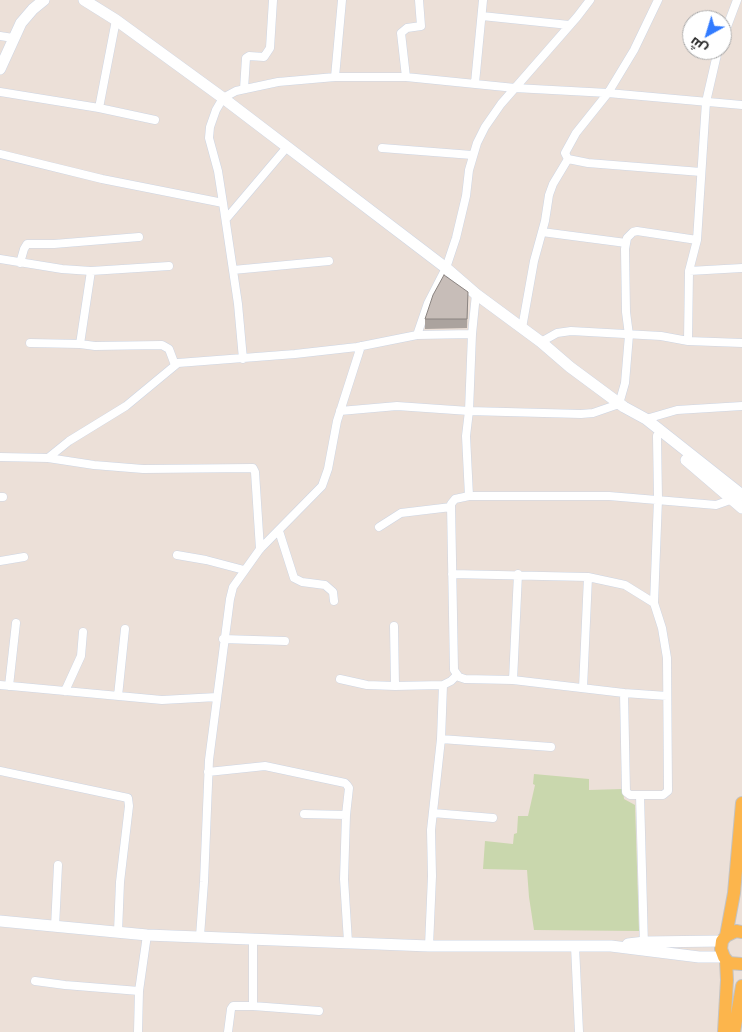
<!DOCTYPE html>
<meta charset="utf-8">
<style>
body{margin:0}
#map{position:relative;width:742px;height:1032px;overflow:hidden;background:#ece0d8;font-family:Mulish,Cairo,sans-serif}
canvas{display:block}
.north{position:absolute;left:682px;top:10px;width:50px;height:50px;box-sizing:border-box;background:#fff;border:1px solid #a9a9a9;border-radius:50%;rotate:219deg;font-size:14px;font-weight:700;line-height:20px;text-align:center;color:#282828}
.north::after{content:'';display:block;margin:auto;width:18px;height:22px;background:#327bff;clip-path:polygon(50% 0,100% 100%,50% 72%,0 100%)}
</style>
<div id="map">
<canvas width="742" height="1032"></canvas>
<div class="north">ش</div>
</div>
<script>
const g = document.querySelector('canvas').getContext('2d');
g.lineJoin = 'round';
function paint(path, color) {
  g.fillStyle = color;
  g.fill(path, 'evenodd');
}
function poly(rows) {
  const path = new Path2D();
  for (const r of rows) {
    path.moveTo(r[0], r[1]);
    for (let i = 2; i < r.length; i += 2) path.lineTo(r[i], r[i + 1]);
  }
  return path;
}
function stroke(path, color, width, dash) {
  g.strokeStyle = color;
  g.lineWidth = width;
  g.lineCap = dash ? 'butt' : 'round';
  g.setLineDash(dash || []);
  g.stroke(path);
}
paint(poly([
 [534,774,589,779,589,790,623,789,624,799,635,805,639,931,534,930,529,897,527,870,483,869,485,841,513,844,514,834,517,833,518,816,528,816,535,785,533,784]
]), '#c9d7ad');
const street = poly([
 [482,16,569,25],
 [0,36,13,38],
 [722,40,737,0],
 [335,77,342,0],
 [406,77,401,33,407,28,421,26,419,0],
 [475,83,483,0],
 [244,89,246,58,249,56,264,57,270,48,273,0],
 [0,92,99,108,155,120],
 [99,108,116,20],
 [382,148,472,155],
 [0,154,102,179,223,203,218,171,209,138,210,127,216,110,223,98,236,91,278,82,335,77,406,77,515,88,608,93,742,105],
 [568,159,565,153,576,133,608,93,634,50,658,0],
 [568,159,588,163,701,172],
 [223,203,238,304,243,359],
 [226,219,287,147],
 [542,232,626,243],
 [0,259,62,269,91,271,169,266],
 [20,263,24,249,27,244,54,244,139,237],
 [233,270,329,261],
 [91,271,80,344,95,346,162,345,169,349,175,365],
 [689,271,742,268],
 [476,294,472,334,469,411,466,436,469,496,455,499,451,504,454,670,459,677,465,679,513,680,624,693],
 [522,328,534,261,545,221,549,195,553,184,568,159],
 [417,335,428,303,446,268,456,238,466,196,469,170,477,143,485,127,501,104,577,17,590,0],
 [688,341,689,271,697,240,706,102,718,50],
 [541,342,557,333,571,331,661,336,688,341,742,343],
 [30,343,80,344],
 [340,411,397,406,469,411,581,414,593,413,619,404,625,383,629,335,626,312,625,249,627,238,633,232,637,231,697,240],
 [646,419,677,410,742,406],
 [0,457,48,458,69,441,126,406,178,363,295,354,357,347,417,335,472,334],
 [48,458,94,465,143,469,253,468,255,472,260,549],
 [469,496,609,496,716,505,733,499],
 [0,497,3,497],
 [379,527,401,513,451,507],
 [279,531,294,578,302,582,325,585,333,592,334,601],
 [177,555,206,560,244,570],
 [0,561,24,557],
 [452,574,588,577,625,585,654,603,658,499,657,436],
 [394,626,395,686],
 [223,639,285,641],
 [340,679,367,685,395,686,443,685],
 [513,680,518,574],
 [0,685,162,700,217,697],
 [9,686,16,623],
 [583,688,588,577],
 [65,691,81,656,83,632],
 [118,696,125,629],
 [441,739,551,747],
 [0,771,128,798,129,806,120,882,118,932],
 [208,772,265,766,345,783,347,785,349,788,346,815,344,879,348,942],
 [640,795,630,795,626,792,624,693,667,696],
 [433,813,493,818],
 [304,814,346,815],
 [55,927,58,865],
 [200,936,204,882,209,760,230,599,233,587,260,549,322,486,328,469,337,421,361,346],
 [253,940,253,1006],
 [429,946,432,876,431,830,441,739,443,685,451,681,457,675],
 [575,946,579,1032],
 [644,946,640,795,663,795,668,791,667,658,662,628,654,603],
 [35,981,65,985,139,991],
 [138,1032,139,991,147,935],
 [228,1032,231,1009,233,1006,253,1006,319,1011]
]);
const secondary = poly([
 [84,0,116,20,223,98,446,268,476,294,541,342,570,367,624,407,646,419,742,495],
 [0,69,21,23,33,9,44,0],
 [686,460,742,508],
 [0,921,147,935,429,946,611,946,699,957,724,957],
 [628,944,645,942,722,941]
]);
const primary = poly([
 [742,932,736,931,726,936,722,941,721,949,724,957,729,963,742,964],
 [726,936,734,893,742,803],
 [724,1032,727,980,726,960],
 [734,1032,742,986]
]);
stroke(street, '#cdd5e3', 9);
stroke(secondary, '#cdd5e3', 12);
stroke(primary, '#c3c3c3', 14);
stroke(street, '#fff', 8);
stroke(secondary, '#fff', 11);
stroke(primary, '#fcb54c', 12);
paint(poly([
 [468,292,467,328,425,329,425,319]
]), '#aba39e');
const building = poly([
 [444,275,468,292,467,319,425,319,433,295,444,275]
]);
paint(building, '#c7bdb8');
stroke(building, '#8b8481', 1);
</script>
